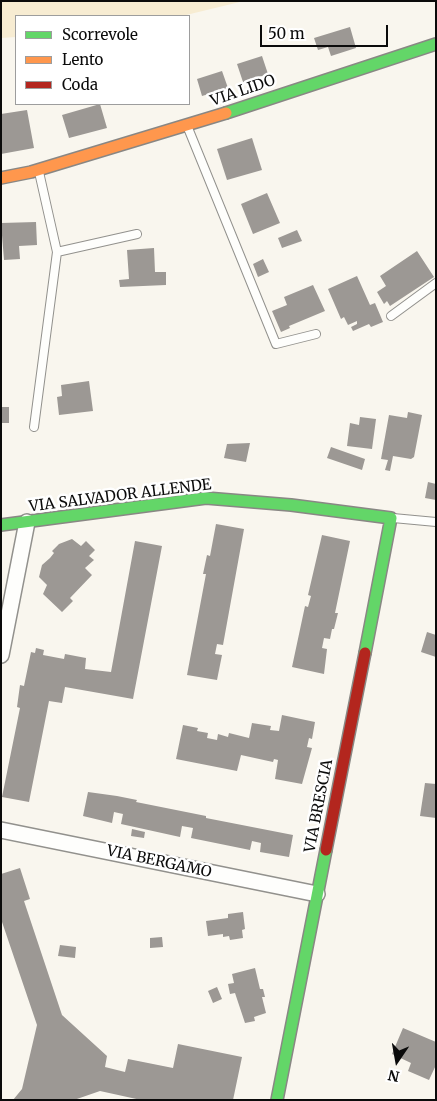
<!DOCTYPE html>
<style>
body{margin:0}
#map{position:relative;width:437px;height:1101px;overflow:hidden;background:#f9f6ee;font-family:Merriweather,serif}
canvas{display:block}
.frame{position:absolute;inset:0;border:2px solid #0b0b0b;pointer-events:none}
.legend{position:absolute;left:15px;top:15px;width:175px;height:90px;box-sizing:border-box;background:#fff;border:1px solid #9d9d9d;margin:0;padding:6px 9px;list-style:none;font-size:15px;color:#0b0b0b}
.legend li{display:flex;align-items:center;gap:10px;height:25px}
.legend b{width:25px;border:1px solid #9d9d9d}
.north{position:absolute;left:372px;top:1036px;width:50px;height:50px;-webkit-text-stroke:4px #fff;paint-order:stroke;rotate:192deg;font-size:14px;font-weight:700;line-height:20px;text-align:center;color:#0b0b0b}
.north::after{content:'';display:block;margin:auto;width:18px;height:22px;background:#0b0b0b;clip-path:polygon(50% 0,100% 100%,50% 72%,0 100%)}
.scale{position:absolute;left:260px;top:25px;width:128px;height:22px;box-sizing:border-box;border:2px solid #0b0b0b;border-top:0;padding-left:6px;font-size:15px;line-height:18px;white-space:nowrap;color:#0b0b0b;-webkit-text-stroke:4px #fff;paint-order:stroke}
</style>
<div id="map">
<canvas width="437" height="1101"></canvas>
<div class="frame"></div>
<ul class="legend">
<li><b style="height:6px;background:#63d668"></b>Scorrevole</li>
<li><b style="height:6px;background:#ff974d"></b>Lento</li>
<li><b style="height:6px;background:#b3261e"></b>Coda</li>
</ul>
<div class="north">N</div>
<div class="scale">50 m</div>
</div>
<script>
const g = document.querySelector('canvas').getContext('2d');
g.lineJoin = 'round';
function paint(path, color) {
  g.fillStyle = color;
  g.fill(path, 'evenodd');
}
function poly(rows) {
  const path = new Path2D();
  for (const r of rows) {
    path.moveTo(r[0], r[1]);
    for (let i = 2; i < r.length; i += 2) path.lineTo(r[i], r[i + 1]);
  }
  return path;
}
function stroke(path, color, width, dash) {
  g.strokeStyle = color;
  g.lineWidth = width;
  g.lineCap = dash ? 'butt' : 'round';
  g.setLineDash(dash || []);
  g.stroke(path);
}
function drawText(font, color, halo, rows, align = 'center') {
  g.font = font + ' Merriweather,serif';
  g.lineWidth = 5;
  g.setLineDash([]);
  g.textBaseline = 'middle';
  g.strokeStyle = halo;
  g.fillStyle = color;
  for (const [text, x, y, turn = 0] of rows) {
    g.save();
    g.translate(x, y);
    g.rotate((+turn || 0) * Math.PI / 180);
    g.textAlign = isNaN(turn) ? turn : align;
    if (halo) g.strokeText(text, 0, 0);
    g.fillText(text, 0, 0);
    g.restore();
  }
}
paint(poly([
 [1,1,244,1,182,16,16,16,16,37,1,38]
]), '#f7ecd2');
paint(poly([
 [350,27,356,48,331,56,328,47,318,50,314,38],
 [262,56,268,74,243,82,237,64],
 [222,71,228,88,202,96,197,79],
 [100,104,107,128,69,138,62,115],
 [27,110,34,148,1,154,1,114],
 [252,138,262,170,227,180,217,149],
 [267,193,280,223,253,234,241,204],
 [36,222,37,245,19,246,20,259,4,260,1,223],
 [297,230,302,241,282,248,278,238],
 [154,248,155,272,166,272,166,285,120,287,119,280,129,279,127,250],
 [417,251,434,277,390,306,387,301,384,304,377,292,386,286,380,276],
 [263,259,269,272,258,277,253,264],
 [357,276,370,305,375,303,383,322,371,327,369,324,353,331,351,327,357,324,357,321,348,325,344,317,341,319,328,289],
 [313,285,325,311,289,326,290,328,281,332,272,311,287,305,284,297],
 [89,381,93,411,59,415,57,397,62,396,61,385],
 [1,407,9,407,9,423,1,423],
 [408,412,422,415,414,457,411,459,393,456,390,471,385,470,388,460,381,459,389,415,407,418],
 [360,417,376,419,372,449,347,446,350,423,359,425],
 [250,443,246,462,224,458,227,444],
 [331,447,365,459,362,470,327,458],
 [428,482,436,484,436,500,425,498],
 [216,524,244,529,223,645,217,644,215,654,222,655,217,680,187,675,206,574,203,574,207,555,210,556],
 [322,535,350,541,335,613,338,613,334,629,332,629,330,639,324,638,322,648,327,649,324,674,292,667,305,606,308,607,311,596,308,595],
 [72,539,81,546,86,541,95,550,89,556,94,560,85,568,92,575,70,598,73,601,62,612,43,594,47,585,39,577,42,565,50,558,54,553,52,551,59,544],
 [135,541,162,546,133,699,65,687,62,703,49,701,29,802,2,797,20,708,17,707,20,685,24,686,31,652,35,653,36,648,44,650,43,655,64,659,65,654,86,658,85,669,111,672],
 [427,632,436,635,436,657,421,652],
 [282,715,315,722,312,739,309,738,307,747,312,748,302,784,275,779,278,760,274,759,273,762,241,755,237,771,176,759,183,725,198,728,197,731,208,733,207,738,217,740,218,734,228,737,229,733,249,738,252,723,271,726,270,730,279,731],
 [425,783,436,784,436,818,420,816],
 [88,792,117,796,137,800,136,802,206,816,206,818,293,835,289,857,260,852,261,843,252,841,250,850,191,838,193,828,182,826,180,837,121,824,123,814,114,812,112,823,83,816],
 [132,829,145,832,144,838,131,836],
 [20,868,30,899,24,901,62,1015,107,1056,105,1067,125,1072,128,1059,173,1068,178,1044,242,1057,233,1100,141,1100,100,1091,74,1100,13,1100,22,1089,37,1025,1,919,1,874],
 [243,912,245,929,242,930,243,938,230,940,229,936,223,937,223,934,208,936,206,921,228,918,228,914],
 [162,937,163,947,150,948,150,938],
 [60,945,76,947,75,958,58,956],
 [255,968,260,989,263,989,265,997,262,997,266,1013,254,1017,255,1021,245,1023,235,993,230,994,228,984,234,983,232,974],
 [217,987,222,999,213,1003,208,991],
 [403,1028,436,1042,436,1065,429,1080,408,1071,411,1063,392,1054]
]), '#9c9894');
const lane = poly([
 [188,128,276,344,316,334],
 [57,252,137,234],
 [391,316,436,283],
 [34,427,57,252,39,172],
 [393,518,436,522]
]);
const street = poly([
 [1,655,27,522],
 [1,830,317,894]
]);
const fast = poly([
 [226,113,436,44],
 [1,525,206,498,291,505,391,518,365,653],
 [277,1100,326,850]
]);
const slow = poly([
 [1,178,31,172,226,113]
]);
const jam = poly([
 [326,850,365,653]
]);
stroke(lane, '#92918d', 10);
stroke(street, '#92918d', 18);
stroke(fast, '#898784', 14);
stroke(slow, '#898784', 14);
stroke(jam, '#898784', 14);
stroke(lane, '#fefefc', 8);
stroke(street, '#fefefc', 15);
stroke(fast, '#63d668', 11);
stroke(slow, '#ff974d', 11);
stroke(jam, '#b3261e', 11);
drawText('15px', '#0b0b0b', '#fff', [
 ["VIA LIDO",243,91,-19],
 ["VIA SALVADOR ALLENDE",120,496,-7],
 ["VIA BRESCIA",319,806,-79],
 ["VIA BERGAMO",159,862,12]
]);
</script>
